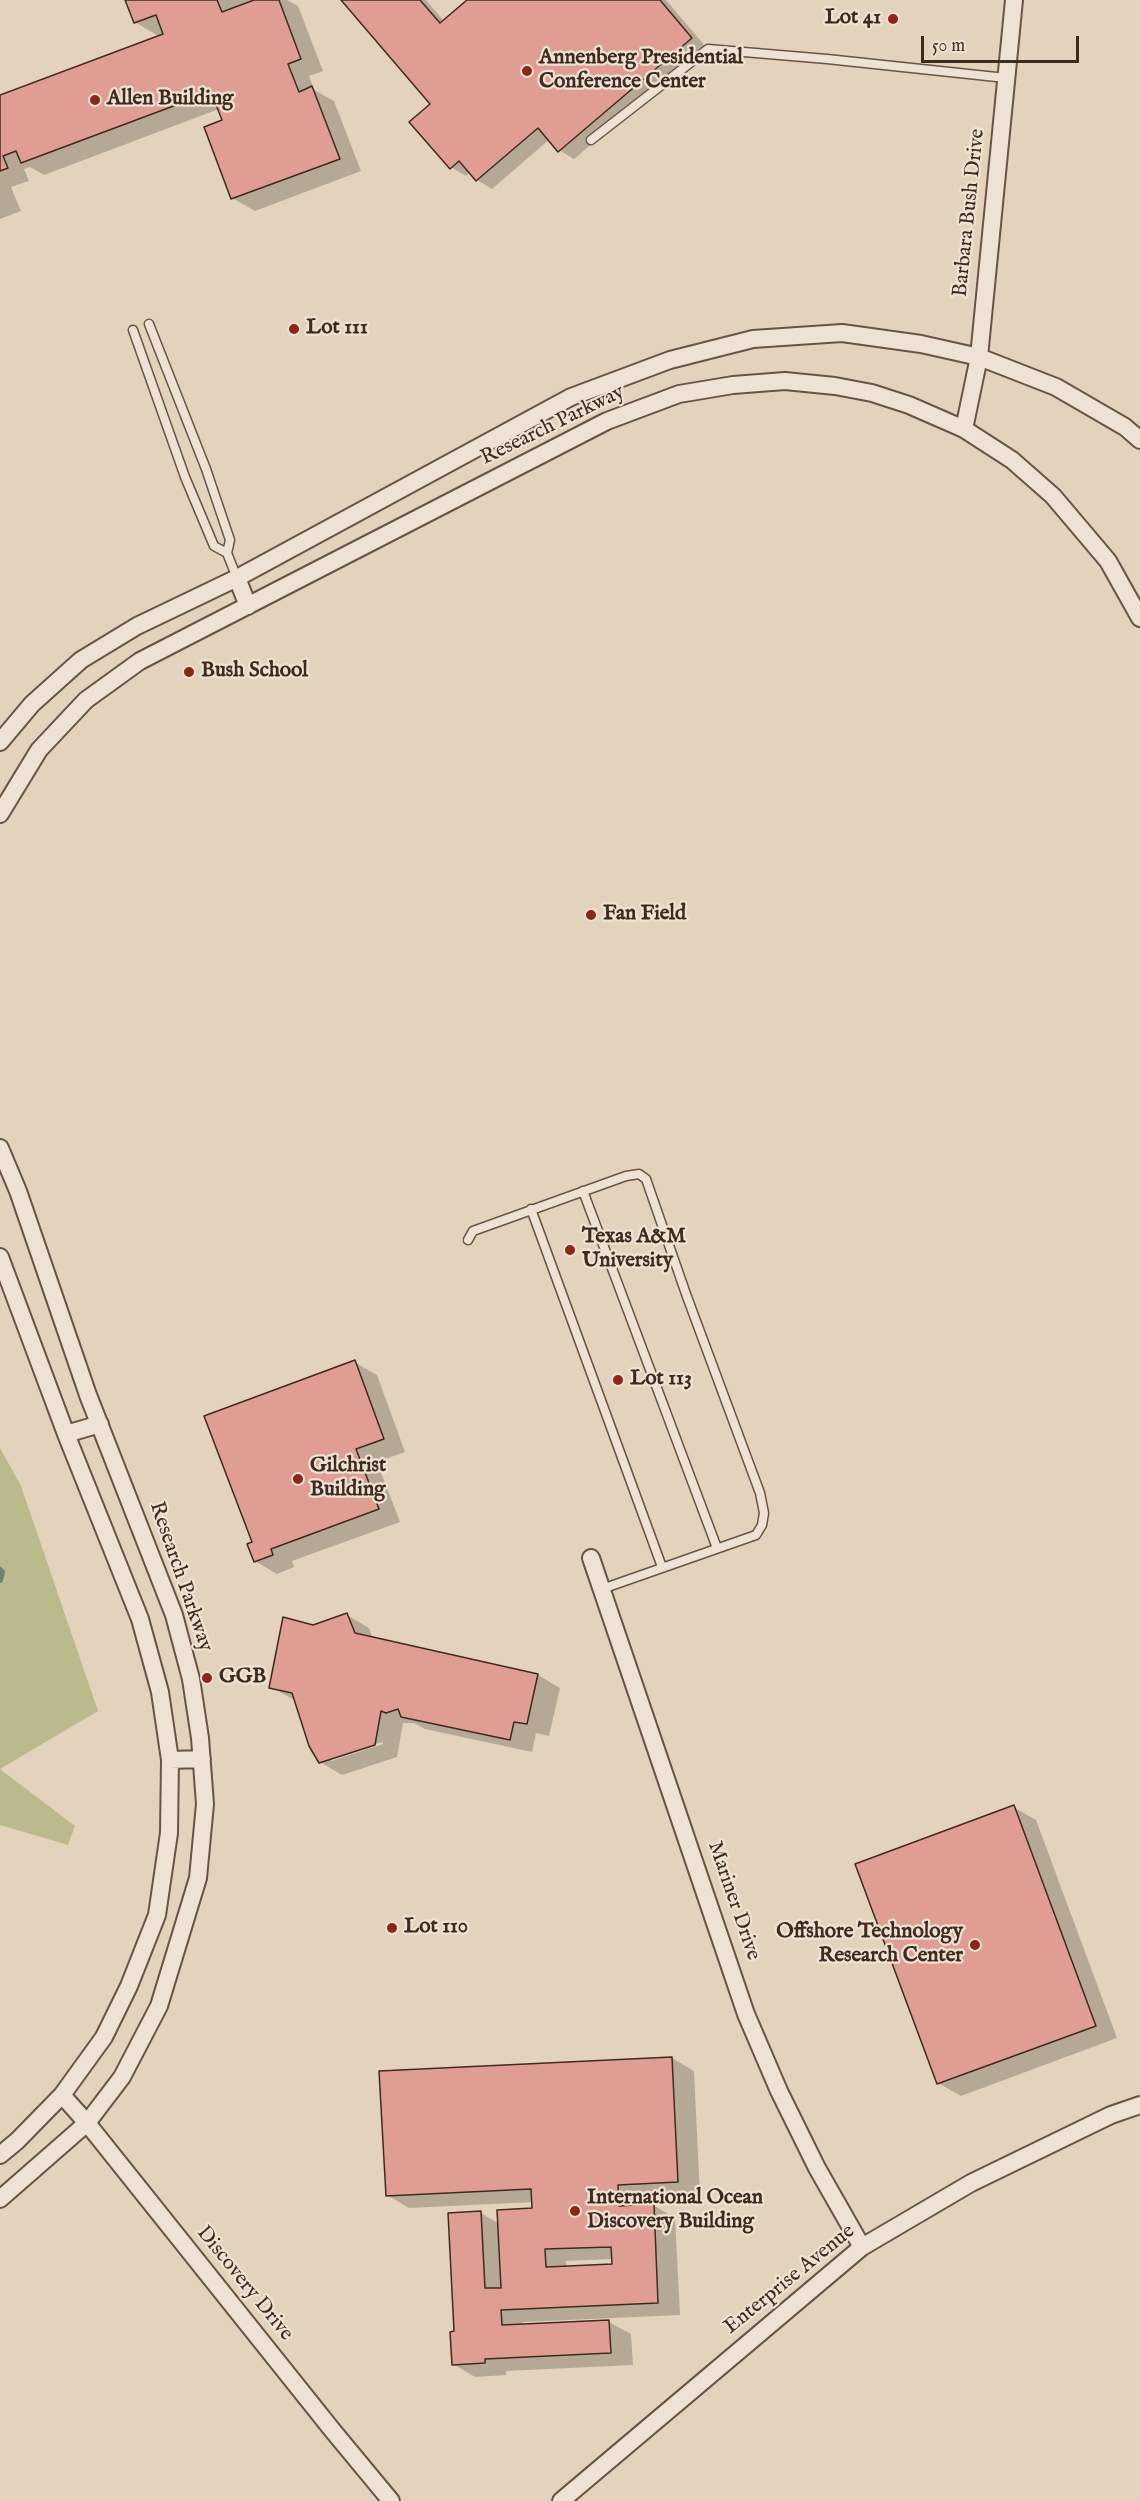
<!DOCTYPE html>
<style>
body{margin:0}
#map{position:relative;width:1140px;height:2501px;overflow:hidden;background:#e4d3bc;font-family:"IM FELL English",serif}
canvas{display:block}
.scale{position:absolute;left:921px;top:36px;width:158px;height:27px;box-sizing:border-box;border:3px solid #3f2a1e;border-top:0;padding-left:8px;font-size:18px;line-height:21px;white-space:nowrap;color:#3f2a1e;-webkit-text-stroke:4px #ede2d3;paint-order:stroke}
</style>
<div id="map">
<canvas width="1140" height="2501"></canvas>
<div class="scale">50 m</div>
</div>
<script>
const g = document.querySelector('canvas').getContext('2d');
g.lineJoin = 'round';
function paint(path, color) {
  g.fillStyle = color;
  g.fill(path, 'evenodd');
}
function poly(rows) {
  const path = new Path2D();
  for (const r of rows) {
    path.moveTo(r[0], r[1]);
    for (let i = 2; i < r.length; i += 2) path.lineTo(r[i], r[i + 1]);
  }
  return path;
}
function stroke(path, color, width, dash) {
  g.strokeStyle = color;
  g.lineWidth = width;
  g.lineCap = dash ? 'butt' : 'round';
  g.setLineDash(dash || []);
  g.stroke(path);
}
function drawText(font, color, halo, rows, align = 'center') {
  g.font = font + ' "IM FELL English",serif';
  g.lineWidth = 4.5;
  g.setLineDash([]);
  g.textBaseline = 'middle';
  g.strokeStyle = halo;
  g.fillStyle = color;
  for (const [text, x, y, turn = 0] of rows) {
    g.save();
    g.translate(x, y);
    g.rotate((+turn || 0) * Math.PI / 180);
    g.textAlign = isNaN(turn) ? turn : align;
    if (halo) g.strokeText(text, 0, 0);
    g.fillText(text, 0, 0);
    g.restore();
  }
}
paint(poly([
 [0,1448,21,1486,98,1711,0,1769,75,1826,68,1845,0,1825]
]), '#bbba8c');
paint(poly([
 [126,0,287,0,298,6,323,71,309,76,314,90,334,101,361,171,255,211,232,198,224,121,219,109,44,175,30,167,24,169,29,181,11,187,21,211,0,219,0,97,160,37,135,22],
 [343,0,426,0,444,21,470,0,666,0,706,47,574,159,559,150,550,139,492,189,477,180,470,172,466,176,451,167,432,104],
 [354,1362,377,1375,405,1452,377,1462,400,1522,292,1561,294,1567,277,1574,255,1561,254,1543],
 [347,1615,369,1628,373,1639,538,1675,560,1688,549,1736,536,1733,532,1752,425,1729,414,1723,403,1723,397,1757,342,1775,320,1762,296,1701,271,1687,313,1626],
 [382,1742,383,1744,331,1761,331,1758],
 [1013,1807,1036,1820,1117,2038,961,2096,938,2083],
 [672,2058,694,2071,700,2194,639,2197,640,2206,653,2205,675,2218,680,2315,523,2322,523,2326,609,2322,631,2334,633,2365,506,2371,506,2375,475,2377,453,2364,456,2333,481,2213,499,2224,533,2210,533,2202,409,2208,387,2195],
 [613,2259,614,2266,567,2267,566,2261]
]), '#0003');
stroke(poly([
 [0,1570,2,1572,0,1580]
]), '#737f74', 6);
const building = poly([
 [125,0,217,0,222,12,254,0,279,0,301,59,288,64,299,92,312,86,340,159,231,199,204,127,222,120,211,92,21,163,16,151,3,156,8,168,0,171,0,95,163,34,156,15,134,23,125,0],
 [341,0,420,0,440,23,467,0,660,0,692,38,558,152,538,128,476,181,459,161,450,169,409,122,430,104,341,0],
 [355,1360,384,1439,356,1449,379,1509,271,1549,273,1555,254,1562,247,1544,252,1542,204,1416,355,1360],
 [347,1613,355,1633,538,1674,527,1724,514,1722,510,1740,401,1717,398,1709,386,1713,381,1711,375,1745,319,1763,309,1746,292,1693,269,1688,283,1617,313,1625,347,1613],
 [1014,1805,1096,2026,937,2084,855,1864,1014,1805],
 [672,2057,678,2182,618,2185,619,2206,654,2204,658,2303,501,2310,502,2325,609,2320,611,2353,485,2359,485,2363,452,2365,450,2332,454,2331,448,2213,481,2211,485,2288,501,2288,497,2210,532,2208,531,2189,386,2196,379,2071,672,2057],
 [611,2247,612,2264,546,2267,545,2249,611,2247]
]);
paint(building, '#e09d94');
stroke(building, '#3f2a1e', 1.5);
const service = poly([
 [591,140,708,49,827,59,1006,78],
 [149,324,206,469,230,540,227,553,237,578],
 [133,330,185,477,214,546,227,553],
 [583,1191,717,1548],
 [531,1209,662,1567],
 [468,1240,473,1231,626,1176,639,1174,646,1179,686,1294,760,1493,764,1513,762,1525,756,1535,602,1589]
]);
const minor = poly([
 [964,429,979,357,1014,0],
 [237,578,248,606],
 [0,742,32,704,81,660,137,626,237,578,571,397,670,360,753,339,842,333,921,344,979,357,1056,387,1125,427,1140,440],
 [0,814,39,750,86,700,140,661,607,421,679,394,733,385,785,381,835,386,872,393,909,405,964,429,1012,460,1053,496,1108,561,1140,618],
 [0,1148,18,1191,88,1395,174,1615,191,1679,200,1738,205,1804,198,1878,159,2006,122,2077,87,2123,0,2199],
 [0,1257,66,1434,140,1619,160,1692,170,1760,169,1833,157,1915,129,1986,104,2037,62,2095,17,2141,0,2155],
 [66,1434,100,1424],
 [591,1558,746,2014,779,2091,817,2168,862,2247],
 [170,1760,202,1759],
 [62,2095,87,2123,333,2431,391,2501],
 [561,2501,862,2247,971,2183,1111,2115,1140,2105]
]);
stroke(service, '#685446', 11);
stroke(minor, '#685446', 20);
stroke(service, '#ede2d3', 8);
stroke(minor, '#ede2d3', 16);
for (const [x, y, r, color] of [
 [893,19,6,"#8f2418"],
 [527,71,6,"#8f2418"],
 [95,100,6,"#8f2418"],
 [294,329,6,"#8f2418"],
 [189,672,6,"#8f2418"],
 [591,915,6,"#8f2418"],
 [570,1250,6,"#8f2418"],
 [618,1380,6,"#8f2418"],
 [298,1479,6,"#8f2418"],
 [207,1678,6,"#8f2418"],
 [392,1928,6,"#8f2418"],
 [975,1945,6,"#8f2418"],
 [575,2211,6,"#8f2418"]
]) {
  const dot = new Path2D();
  dot.arc(x, y, r, 0, 2 * Math.PI);
  g.fillStyle = color;
  g.fill(dot);
  stroke(dot, '#ede2d3', 2);
}
drawText('bold 21px', '#3f2a1e', '#ede2d3', [
 ["Lot 41",881,19,"right"],
 ["Annenberg Presidential",539,59],
 ["Conference Center",539,83],
 ["Allen Building",107,100],
 ["Lot 111",306,329],
 ["Bush School",201,672],
 ["Fan Field",603,915],
 ["Texas A&M",582,1238],
 ["University",582,1262],
 ["Lot 113",630,1380],
 ["Gilchrist",310,1467],
 ["Building",310,1491],
 ["GGB",219,1678],
 ["Lot 110",404,1928],
 ["Offshore Technology",963,1933,"right"],
 ["Research Center",963,1957,"right"],
 ["International Ocean",587,2199],
 ["Discovery Building",587,2223]
], 'left');
drawText('21px', '#3f2a1e', '#ede2d3', [
 ["Barbara Bush Drive",970,213,-84],
 ["Research Parkway",553,426,-26],
 ["Research Parkway",180,1577,71],
 ["Mariner Drive",733,1901,71],
 ["Enterprise Avenue",790,2280,-39],
 ["Discovery Drive",244,2284,51]
]);
</script>
